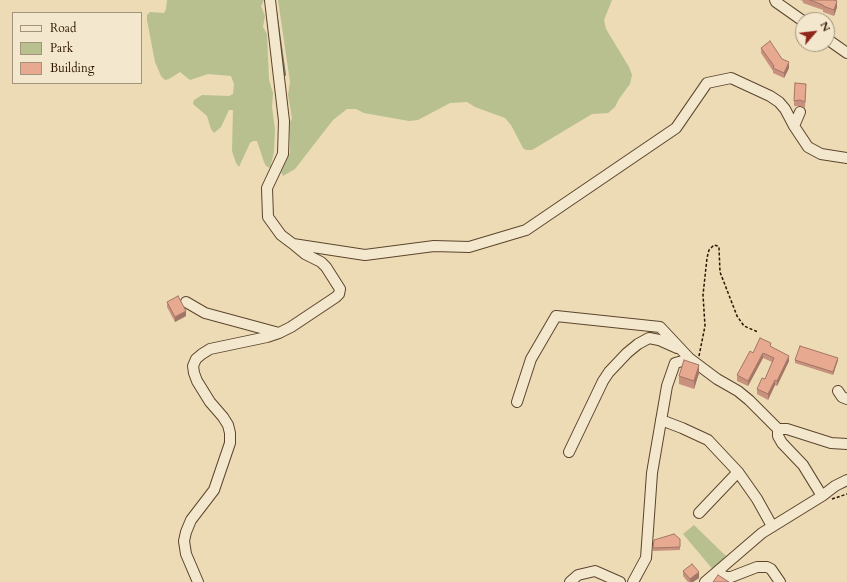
<!DOCTYPE html>
<style>
body{margin:0}
#map{position:relative;width:847px;height:582px;overflow:hidden;background:#ecdbb4;font-family:Cardo,serif}
canvas{display:block}
.legend{position:absolute;left:12px;top:12px;width:130px;height:72px;box-sizing:border-box;background:#f3e8ce;border:1px solid #a4937c;margin:0;padding:5px 7px;list-style:none;font-size:12px;color:#2d1300}
.legend li{display:flex;align-items:center;gap:8px;height:20px}
.legend b{width:20px;border:1px solid #a4937c}
.north{position:absolute;left:795px;top:12px;width:40px;height:40px;box-sizing:border-box;background:#f3e8ce;border:1px solid #a4937c;border-radius:50%;rotate:62deg;font-size:11px;font-weight:700;line-height:16px;text-align:center;color:#2d1300}
.north::after{content:'';display:block;margin:auto;width:14px;height:18px;background:#8f2418;clip-path:polygon(50% 0,100% 100%,50% 72%,0 100%)}
</style>
<div id="map">
<canvas width="847" height="582"></canvas>
<ul class="legend">
<li><b style="height:5px;background:#f3e8ce"></b>Road</li>
<li><b style="height:11px;background:#b7c08e"></b>Park</li>
<li><b style="height:11px;background:#e8a991"></b>Building</li>
</ul>
<div class="north">N</div>
</div>
<script>
const g = document.querySelector('canvas').getContext('2d');
g.lineJoin = 'round';
function paint(path, color) {
  g.fillStyle = color;
  g.fill(path, 'evenodd');
}
function poly(rows) {
  const path = new Path2D();
  for (const r of rows) {
    path.moveTo(r[0], r[1]);
    for (let i = 2; i < r.length; i += 2) path.lineTo(r[i], r[i + 1]);
  }
  return path;
}
function stroke(path, color, width, dash) {
  g.strokeStyle = color;
  g.lineWidth = width;
  g.lineCap = dash ? 'butt' : 'round';
  g.setLineDash(dash || []);
  g.stroke(path);
}
paint(poly([
 [167,0,264,0,261,6,265,16,263,27,267,34,269,80,273,93,272,107,275,130,274,152,270,168,266,166,264,162,257,141,253,141,250,143,239,167,236,163,232,151,233,110,229,110,221,127,214,133,211,129,207,116,193,104,194,100,202,95,229,96,233,94,234,84,231,76,208,74,190,80,180,72,169,79,165,80,161,76,155,62,147,20,147,15,150,12,164,13,166,9],
 [278,0,612,0,604,20,606,29,629,67,632,75,630,84,619,99,615,107,608,113,592,114,532,150,526,150,523,148,511,125,505,118,475,107,467,102,450,103,418,120,409,121,364,113,356,109,347,109,333,120,295,169,283,176,281,172,290,153,290,122,292,118,288,95,290,82],
 [694,525,729,559,715,572,683,534]
]), '#b7c08e');
stroke(poly([
 [276,11,285,75]
]), '#6e7864', 2);
const minor = poly([
 [270,0,284,121,283,154,267,188,268,217,281,235,293,244,365,255,434,246,469,247,526,230,676,128,707,83,731,78,770,96,779,102,785,109,794,126,808,147,821,154,847,158],
 [775,0,776,2,803,21],
 [827,39,847,53],
 [794,126,800,112],
 [186,302,205,313,279,333],
 [689,358,717,379,738,391,749,400,779,430],
 [838,391,842,397,847,399],
 [517,402,531,359,556,316,660,327,690,359,675,363,667,386,652,473,646,558,633,582],
 [661,420,682,428,708,440,738,472,757,499,772,526],
 [569,452,603,381,609,372,627,353,638,344,649,338,659,340,677,348],
 [822,496,803,465,782,443,778,436,778,432,781,429,787,429,831,443,847,444],
 [699,513,738,472],
 [717,573,726,577,731,577,757,567,767,567,771,569,780,582],
 [198,582,186,554,184,541,186,532,191,520,214,490,230,443,230,433,228,425,223,417,210,402,197,381,194,373,193,366,196,359,202,354,210,349,267,337,279,333,291,327,336,297,339,294,340,289,326,267,321,262,305,254,293,244],
 [570,582,578,575,595,571,620,582],
 [705,582,762,533,822,496,835,486,847,480]
]);
stroke(minor, '#5d452d', 12);
stroke(poly([
 [699,356,705,326,703,295,707,258,709,250,714,245,718,246,719,248,720,272,737,316,744,326,758,332],
 [832,499,847,494]
]), '#2d1300', 1.5, [3, 2]);
stroke(minor, '#f3e8ce', 10);
paint(poly([
 [800,0,834,0,837,7,834,16,823,12,823,10,803,3,803,1],
 [761,48,789,68,784,78,773,73,773,71,761,53],
 [806,90,805,108,800,106,794,106,794,101],
 [167,302,186,316,175,322,167,307],
 [771,347,789,361,777,386,775,385,768,400,757,394,757,389,765,379,772,362,763,358,748,386,737,381,737,375,753,353],
 [795,360,838,360,833,375,795,363],
 [699,373,694,389,679,384,679,376],
 [680,539,680,550,653,551,654,540],
 [683,571,699,578,693,582,688,582,683,576]
]), '#c8917d');
paint(poly([
 [837,1,837,7,834,16,834,10],
 [789,62,789,68,784,78,784,73],
 [186,311,186,316,175,322,175,317],
 [763,353,763,358,748,386,748,381],
 [789,356,789,361,777,386,777,381],
 [838,358,838,360,833,375,833,372],
 [699,365,699,373,694,389,694,381],
 [775,380,775,385,768,400,768,394],
 [699,572,699,578,693,582,690,582,690,579]
]), '#a27666');
const building = poly([
 [810,0,834,0,837,1,834,10,823,6,823,5,810,0],
 [770,41,782,59,789,62,784,73,773,68,774,66,761,48,770,41],
 [795,83,806,84,805,102,800,100,794,101,795,83],
 [178,296,186,311,175,317,167,302,178,296],
 [760,338,771,343,770,346,789,356,777,381,775,380,768,394,757,389,762,378,765,379,774,358,763,353,748,381,737,375,750,351,753,353,760,338],
 [800,346,838,358,833,372,795,360,800,346],
 [684,360,699,365,694,381,679,376,684,360],
 [674,534,680,539,680,547,653,548,654,540,674,534],
 [692,564,699,572,690,579,683,571,692,564],
 [718,575,729,582,713,582,718,575]
]);
paint(building, '#e8a991');
stroke(building, '#a27666', 1);
</script>
